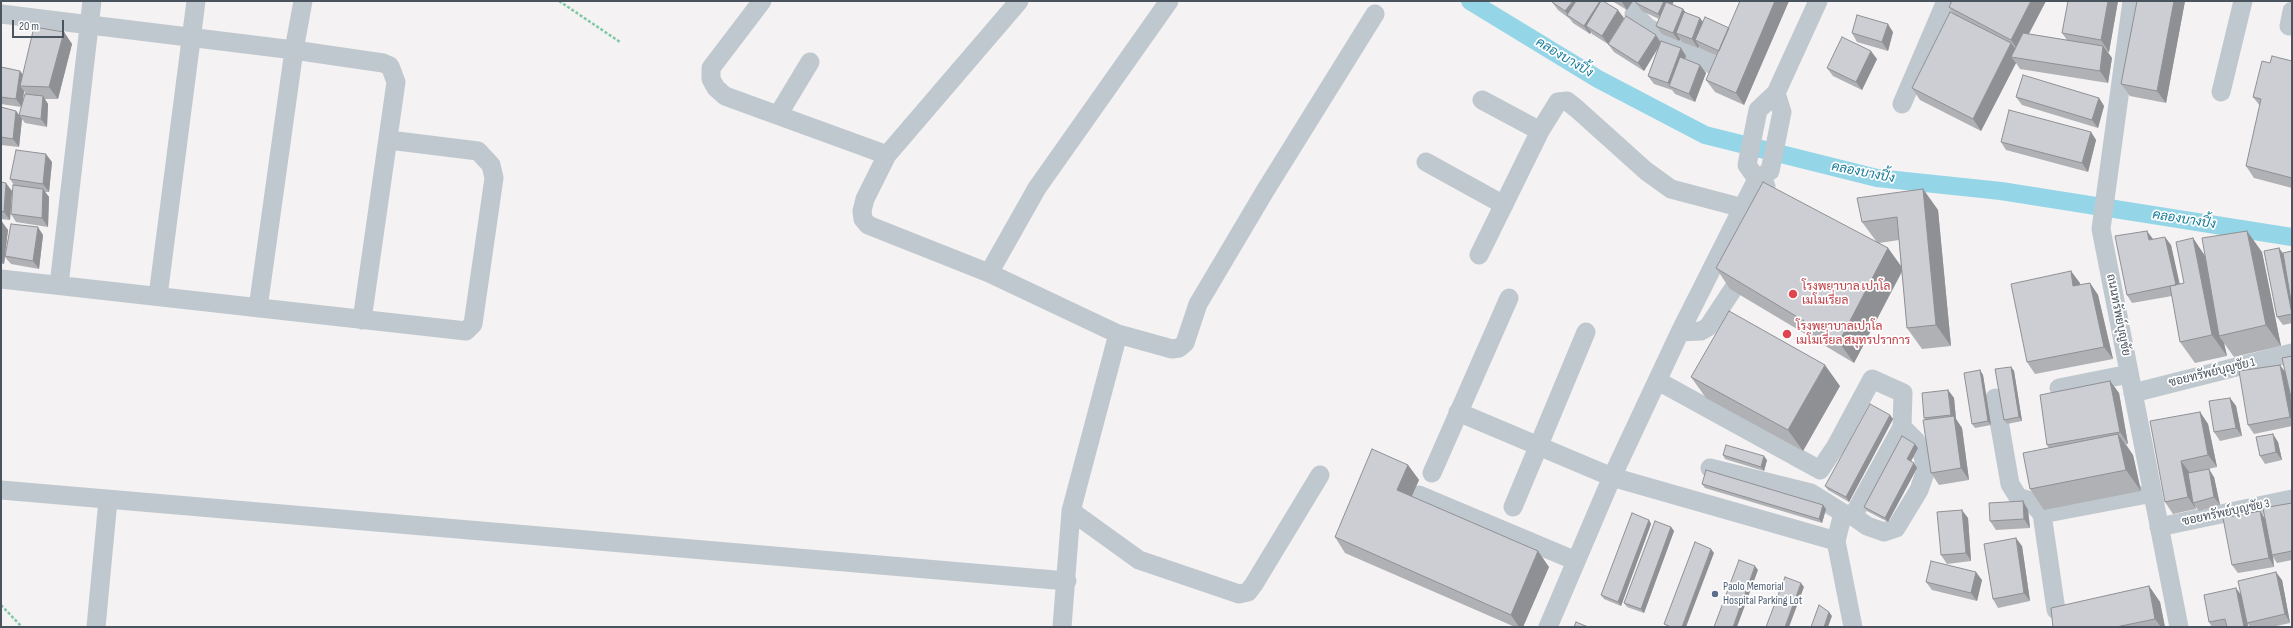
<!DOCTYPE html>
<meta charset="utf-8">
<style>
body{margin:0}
#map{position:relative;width:2293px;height:628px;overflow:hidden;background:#f4f2f2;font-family:"Sofia Sans Condensed",sans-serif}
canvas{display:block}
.frame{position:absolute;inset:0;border:2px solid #4a545e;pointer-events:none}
.scale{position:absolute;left:12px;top:20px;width:52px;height:18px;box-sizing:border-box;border:2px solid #4a545e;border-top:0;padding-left:5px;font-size:12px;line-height:14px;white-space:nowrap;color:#4a545e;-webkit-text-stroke:3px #fff;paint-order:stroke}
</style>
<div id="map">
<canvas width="2293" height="628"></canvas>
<div class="frame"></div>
<div class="scale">20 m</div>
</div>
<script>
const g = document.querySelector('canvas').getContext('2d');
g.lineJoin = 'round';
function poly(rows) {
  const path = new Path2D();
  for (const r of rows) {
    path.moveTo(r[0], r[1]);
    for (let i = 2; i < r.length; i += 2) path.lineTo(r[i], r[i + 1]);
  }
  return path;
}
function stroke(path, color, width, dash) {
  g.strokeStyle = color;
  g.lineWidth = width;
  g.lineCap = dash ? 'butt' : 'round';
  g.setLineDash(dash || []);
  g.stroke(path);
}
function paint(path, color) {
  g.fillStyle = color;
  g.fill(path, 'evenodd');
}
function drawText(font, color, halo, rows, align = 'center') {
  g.font = font + ' "Sofia Sans Condensed",Sarabun,sans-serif';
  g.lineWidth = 3.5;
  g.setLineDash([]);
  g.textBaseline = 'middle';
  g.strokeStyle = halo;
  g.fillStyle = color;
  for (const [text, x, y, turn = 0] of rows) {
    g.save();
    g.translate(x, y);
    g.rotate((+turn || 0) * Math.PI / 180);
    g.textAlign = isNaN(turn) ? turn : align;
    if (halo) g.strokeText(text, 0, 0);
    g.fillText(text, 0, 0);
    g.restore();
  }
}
stroke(poly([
 [1470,1,1598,79,1705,135,1877,178,2001,191,2292,237]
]), '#94d6e7', 18);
stroke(poly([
 [559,1,620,42],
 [1,605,22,627]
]), '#7dcaa4', 2.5, [3, 2]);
stroke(poly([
 [762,1,711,68,711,79,716,88,725,96,887,155],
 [1019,1,887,155,865,199,862,211,863,219,868,225,989,273,1118,334,1172,349,1179,348,1185,343,1198,304,1265,191,1375,14],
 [1638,1,1634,14,1647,27,1713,65],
 [2132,1,2101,229,2179,627],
 [1,14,294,50,383,63,390,66,396,82,362,320],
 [2289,26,2292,11],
 [2221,92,2243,1],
 [1482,100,1540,131],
 [1902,104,1946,1],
 [778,115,810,62],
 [1426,162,1504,205],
 [1766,186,1757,179,1747,165,1758,110,1776,93,1818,1],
 [1479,255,1540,131,1558,102,1567,101,1577,109,1646,171,1671,189,1743,208],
 [989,273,1037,188,1169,1],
 [1,279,466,331,473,324,494,178,491,165,478,151,389,140],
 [59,285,92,1],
 [158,296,196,1],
 [258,308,294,50,303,1],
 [1680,332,1701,331,1708,327,1747,268],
 [1658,381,1820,470,1836,446,1872,379,1903,393,1902,427,1916,441,1923,456,1926,470,1919,490,1896,528,1884,532,1867,526,1853,516,1843,513],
 [2059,388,2129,374],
 [2133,393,2292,353],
 [1995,398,2010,484,2018,497,2031,501,2042,514,2153,493],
 [1458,412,1612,477,1836,541,1853,627],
 [1710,468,1811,493,1843,513,1836,541],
 [1432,473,1509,298],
 [1,490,1067,581],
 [1419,495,1576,561],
 [1513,507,1586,332],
 [1071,511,1139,560,1239,594,1248,592,1254,584,1320,475],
 [2042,514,2056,610],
 [1853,516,1902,427],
 [2159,527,2292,499],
 [96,627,108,500],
 [1062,627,1071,511,1118,334],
 [1548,627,1612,477,1680,332,1757,179,1770,171,1782,112,1776,93]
]), '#c0c8cf', 19);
paint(poly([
 [1612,1,1633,1,1627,10],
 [1637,1,1674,1,1672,4,1683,9,1686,13,1700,18,1703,22,1729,28,1740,1,1789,1,1744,105,1715,92,1706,80,1717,56,1700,48,1699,46,1698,48,1682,42,1680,39,1679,41,1662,34,1656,26,1659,19,1642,11,1636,3],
 [2046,1,2029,34,2067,40,2062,33,2118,1,2109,52,2108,52,2112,58,2108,83,2020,69,2016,63,1981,131,1920,100,1912,88,1953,14,1949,7],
 [2137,1,2185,1,2166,103,2130,96,2121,84],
 [1552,2,1624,18,1608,44,1592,34,1591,32,1590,34,1573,23,1570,19,1558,10],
 [64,32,72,44,58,99,45,99,48,104,47,127,25,123,19,115,21,107,1,104,1,67,20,71,23,75],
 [24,91,26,95,23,101],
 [1893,32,1888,51,1857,42,1852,33],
 [1660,42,1686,56,1685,59,1706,73,1695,102,1675,94,1672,90,1654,84,1648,76,1658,48,1644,71,1614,52,1608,44],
 [1877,59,1862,90,1833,76,1827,68],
 [2292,61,2292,188,2254,178,2246,166,2260,106,2253,97,2270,63],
 [2016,97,2099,98,2104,106,2098,128,2022,105],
 [1,107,16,111,22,119,19,147,1,145],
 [2091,132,2096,140,2088,172,2006,150,2001,142],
 [52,162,49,192,45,192,49,197,48,227,16,222,11,214,14,185,10,179],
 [1,182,12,191,10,220,1,219],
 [1923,189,1938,210,1951,346,1922,349,1907,328,1902,272,1854,363,1730,289,1716,268,1876,241,1862,222],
 [1899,240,1901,266,1888,248,1879,243],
 [1,222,2,222,8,230,5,253,43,235,39,269,11,264,5,257,4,264,1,264],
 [2193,238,2205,256,2262,252,2281,346,2234,357,2224,343,2227,356,2195,363,2180,342,2172,296,2132,303,2127,295,2153,239,2171,245,2179,284,2184,283],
 [2279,248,2283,253,2292,251,2292,323,2283,325,2277,317],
 [2071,271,2080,285,2090,283,2098,295,2113,359,2035,374,2027,362],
 [2011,367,2014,371,2022,421,2007,424,2004,420],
 [1980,370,1983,375,1991,425,1975,428,1972,424],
 [1691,377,1840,386,1803,451,1706,398],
 [2110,381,2119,393,2128,444,2126,444,2133,455,2141,491,2044,510,2030,489,2049,448,2047,445],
 [2289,387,2292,406,2292,426,2254,434,2248,425],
 [1948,390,1954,398,1956,419,1962,428,1969,480,1939,485,1931,473,1925,419,1924,418],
 [2230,398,2236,406,2242,436,2220,441,2214,432],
 [2200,412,2208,424,2217,467,2190,473,2214,477,2220,505,2199,511,2195,506,2196,509,2173,514,2165,502],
 [1890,415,1893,419,1849,502,1828,490,1825,486],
 [2278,442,2282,460,2265,464,2260,456],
 [1918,448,1911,461,1914,463,1917,468,1888,522,1867,511,1864,507],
 [1723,455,1767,460,1764,471,1725,459],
 [1408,465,1419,480,1411,496,1549,567,1523,627,1515,627,1345,553,1335,537],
 [1702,484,1823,505,1826,509,1822,523,1705,488],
 [2023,501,2028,510,2030,528,1996,530,1990,521],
 [2292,503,2292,560,2277,563,2273,557,2274,567,2238,573,2232,565,2260,511,2265,518],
 [1968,518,1971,561,1947,564,1941,555],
 [1649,520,1651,524,1621,606,1604,599,1601,595],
 [1671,527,1674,531,1644,613,1627,607,1624,603],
 [2022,546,2030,601,1998,608,1993,599],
 [1982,580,1977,601,1932,590,1926,582],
 [2282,580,2290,623,2272,627,2250,627,2248,624,2248,627,2212,627,2209,622,2241,596],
 [2149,586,2160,602,2165,627,2053,627]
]), '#afb1b5');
paint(poly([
 [1573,1,1584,1,1568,15,1565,11],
 [1600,1,1602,1,1586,26,1591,32,1590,34,1584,26],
 [1622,1,1633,1,1627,10,1622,2],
 [1664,1,1674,1,1664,22,1658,14],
 [1775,1,1789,1,1744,105,1736,93],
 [2031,1,2046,1,2019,52,2011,40],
 [2108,1,2118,1,2109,52,2101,40],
 [2174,1,2185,1,2166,103,2157,91],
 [1683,9,1689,17,1676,33,1680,39,1679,41,1673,33],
 [1618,10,1624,18,1608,44,1602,36],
 [1700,18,1706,27,1695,40,1699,46,1698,48,1692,39],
 [1888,24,1893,32,1888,51,1882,42],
 [64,32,72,44,58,99,49,87],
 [1656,35,1661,43,1644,71,1638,63],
 [2011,43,2020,55,2011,57,2016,63,1981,131,1973,119],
 [2103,46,2112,58,2108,83,2100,71],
 [1681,48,1686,56,1675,88,1671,87,1668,83],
 [1871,51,1877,59,1862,90,1856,82],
 [1700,65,1706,73,1695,102,1689,94],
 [20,71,26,79,20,86,24,91,22,107,16,99],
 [43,96,48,104,47,127,41,119],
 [2099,98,2104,106,2098,128,2092,120],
 [16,111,22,119,19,147,13,139],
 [2091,132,2096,140,2088,172,2082,163],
 [46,154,52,162,49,192,43,184],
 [6,183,12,191,10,220,4,212],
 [43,189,49,197,48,227,42,218],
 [1923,189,1938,210,1951,346,1936,325],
 [2,222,8,230,4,264,1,260,1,233],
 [38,227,43,235,39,269,33,261],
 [2147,231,2153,239,2149,240],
 [2247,231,2262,252,2281,346,2266,325],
 [2165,237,2171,245,2182,294,2176,285],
 [2193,238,2207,259,2219,336,2224,343,2227,356,2212,335],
 [1888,248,1903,269,1854,363,1839,342],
 [2279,248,2285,257,2292,293,2292,314],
 [2071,271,2080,283,2082,298,2073,286],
 [2090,283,2098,295,2113,359,2104,347],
 [1825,365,1840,386,1803,451,1788,430],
 [2280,365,2286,373,2292,406,2292,420,2290,417],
 [2011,367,2014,371,2022,421,2019,417],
 [1980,370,1983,375,1991,425,1988,421],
 [2110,381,2119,393,2128,444,2120,432],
 [1948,390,1954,398,1956,419,1962,428,1969,480,1961,468,1954,421,1951,415],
 [2230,398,2236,406,2242,436,2236,428],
 [2200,412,2208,424,2217,467,2208,455],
 [1890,415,1893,419,1849,502,1846,497],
 [2118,434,2133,455,2141,491,2126,470],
 [2273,434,2278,442,2282,460,2276,452],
 [1915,444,1918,448,1910,463,1907,459],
 [1764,456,1767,460,1764,471,1761,467],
 [2181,461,2190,473,2195,502,2193,503,2195,506,2196,509,2188,497],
 [1914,463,1917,468,1888,522,1885,518],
 [1408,465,1419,480,1408,505,1397,490],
 [2209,469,2214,477,2220,505,2214,497],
 [2023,501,2028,510,2030,528,2024,519],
 [1823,505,1826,509,1822,523,1819,519],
 [1962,510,1968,518,1971,561,1966,553],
 [2260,511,2265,519,2272,555,2273,557,2274,567,2269,558],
 [1649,520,1651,524,1621,606,1618,602],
 [1671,527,1674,531,1644,613,1641,609],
 [2016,538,2022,546,2030,601,2024,593],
 [1711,549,1714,553,1686,627,1682,627],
 [1538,551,1549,567,1523,627,1519,627,1511,615],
 [1755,566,1758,570,1737,627,1733,627],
 [1976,572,1982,580,1977,601,1971,593],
 [2276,572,2282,580,2290,623,2285,614],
 [1801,583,1804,587,1789,627,1785,627],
 [2149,586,2160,602,2165,627,2161,627,2155,619],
 [2236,588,2242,596,2248,627,2244,627],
 [1829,612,1832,616,1828,627,1824,627]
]), '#8f9094');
const building = poly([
 [1553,1,1573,1,1565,11,1552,2,1553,1],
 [1576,1,1600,1,1584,26,1567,15,1576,1],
 [1601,1,1603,1,1618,10,1602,36,1586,26,1601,1],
 [1637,1,1664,1,1658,14,1636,3,1637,1],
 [1740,1,1775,1,1736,93,1706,80,1740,1],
 [1952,1,2031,1,2011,40,1949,7,1952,1],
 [2068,1,2108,1,2101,40,2062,33,2068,1],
 [2137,1,2174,1,2157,91,2121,84,2137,1],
 [1666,2,1683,9,1673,33,1656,26,1666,2],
 [1684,12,1700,18,1692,39,1676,33,1684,12],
 [1950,12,2011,43,1973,119,1912,88,1950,12],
 [1857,15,1888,24,1882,42,1852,33,1857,15],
 [1626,16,1656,35,1638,63,1608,44,1626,16],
 [1705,17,1729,28,1719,51,1695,40,1705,17],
 [34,27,64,32,49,87,20,86,34,27],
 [2023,33,2103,46,2100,71,2011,57,2023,33],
 [1842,37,1871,51,1856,82,1827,68,1842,37],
 [1661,41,1681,48,1668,83,1648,76,1661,41],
 [2272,56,2292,61,2292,178,2246,166,2261,99,2253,97,2262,61,2270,63,2272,56],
 [1680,57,1700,65,1689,94,1669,86,1680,57],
 [1,67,20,71,16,99,1,97,1,67],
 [2023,75,2099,98,2092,120,2016,97,2023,75],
 [25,94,43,96,41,119,19,115,25,94],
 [1,107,16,111,13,139,1,137,1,107],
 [2009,110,2091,132,2082,163,2001,142,2009,110],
 [16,150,46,154,43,184,10,179,16,150],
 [1,182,6,183,4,212,1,211,1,182],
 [1763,182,1888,248,1839,342,1716,268,1763,182],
 [13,185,43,189,42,218,11,214,13,185],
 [1923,189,1936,325,1907,328,1897,217,1862,222,1857,198,1923,189],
 [1,222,2,222,1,233,1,222],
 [11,224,38,227,33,261,5,256,11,224],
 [2147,231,2149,240,2165,237,2176,285,2170,286,2127,295,2115,236,2147,231],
 [2247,231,2266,325,2219,336,2202,238,2247,231],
 [2193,238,2212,335,2180,342,2170,286,2184,283,2176,242,2193,238],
 [2279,248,2292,314,2277,317,2264,251,2279,248],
 [2292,251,2292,307,2283,253,2292,251],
 [2071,271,2073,286,2090,283,2104,347,2027,362,2011,284,2071,271],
 [1729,311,1825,365,1788,430,1691,377,1729,311],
 [2292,356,2292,402,2282,358,2292,356],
 [2280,365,2290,417,2248,425,2239,371,2280,365],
 [2011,367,2019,417,2004,420,1995,369,2011,367],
 [1980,370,1988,421,1972,424,1964,373,1980,370],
 [2110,381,2120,432,2047,445,2040,395,2110,381],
 [1948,390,1951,415,1924,418,1922,393,1948,390],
 [2230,398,2236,428,2214,432,2209,401,2230,398],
 [1870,404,1890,415,1846,497,1825,486,1870,404],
 [2200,412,2208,455,2181,461,2188,497,2165,502,2150,421,2200,412],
 [1954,416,1961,468,1931,473,1923,420,1954,416],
 [2118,434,2126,470,2030,489,2023,453,2118,434],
 [2273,434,2276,452,2260,456,2256,437,2273,434],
 [1902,436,1915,444,1907,459,1914,463,1885,518,1864,507,1902,436],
 [1726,445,1764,456,1761,467,1723,455,1726,445],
 [1372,449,1408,465,1397,490,1538,551,1511,615,1335,537,1372,449],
 [2209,469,2214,497,2193,503,2188,473,2209,469],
 [1706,470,1823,505,1819,519,1702,484,1706,470],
 [2023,501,2024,519,1990,521,1989,503,2023,501],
 [2292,503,2292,551,2272,555,2263,508,2292,503],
 [1962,510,1966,553,1941,555,1937,512,1962,510],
 [2260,511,2269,558,2232,565,2223,518,2260,511],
 [1632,513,1649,520,1618,602,1601,595,1632,513],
 [1655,521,1671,527,1641,609,1624,603,1655,521],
 [2016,538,2024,593,1993,599,1984,544,2016,538],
 [1695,542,1711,549,1682,627,1671,627,1664,624,1695,542],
 [1739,560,1755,566,1733,627,1714,627,1739,560],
 [1931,561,1976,572,1971,593,1926,582,1931,561],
 [2276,572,2285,614,2247,623,2238,581,2276,572],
 [1785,577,1801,583,1785,627,1766,627,1785,577],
 [2149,586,2155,619,2116,627,2053,627,2051,608,2149,586],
 [2236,588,2244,627,2227,627,2225,619,2209,622,2204,595,2236,588],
 [1819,605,1829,612,1824,627,1811,627,1819,605],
 [1576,622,1588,627,1574,627,1576,622]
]);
paint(building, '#ccced3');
stroke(building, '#8f9094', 1);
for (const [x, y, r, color] of [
 [1793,294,5,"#e0444e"],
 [1787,334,5,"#e0444e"],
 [1715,594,4,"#5c6f8a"]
]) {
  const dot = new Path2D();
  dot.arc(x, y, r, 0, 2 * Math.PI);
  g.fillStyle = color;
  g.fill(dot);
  stroke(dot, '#fff', 1.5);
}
drawText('12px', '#be3a42', '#fff', [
 ["โรงพยาบาล เปาโล",1802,287],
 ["เมโมเรี่ยล",1802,301],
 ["โรงพยาบาลเปาโล",1796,327],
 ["เมโมเรี่ยล สมุทรปราการ",1796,341]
], 'left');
drawText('12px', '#4a545e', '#fff', [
 ["ถนนทรัพย์บุญชัย",2118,315,79],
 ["ซอยทรัพย์บุญชัย 1",2212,373,-14],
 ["ซอยทรัพย์บุญชัย 3",2226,513,-12]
]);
drawText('12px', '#4e5e75', '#fff', [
 ["Paolo Memorial",1723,587],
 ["Hospital Parking Lot",1723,601]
], 'left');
drawText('italic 13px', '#157b97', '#fff', [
 ["คลองบางปิ้ง",1564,58,31],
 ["คลองบางปิ้ง",1863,173,11],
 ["คลองบางปิ้ง",2184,220,9]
]);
</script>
